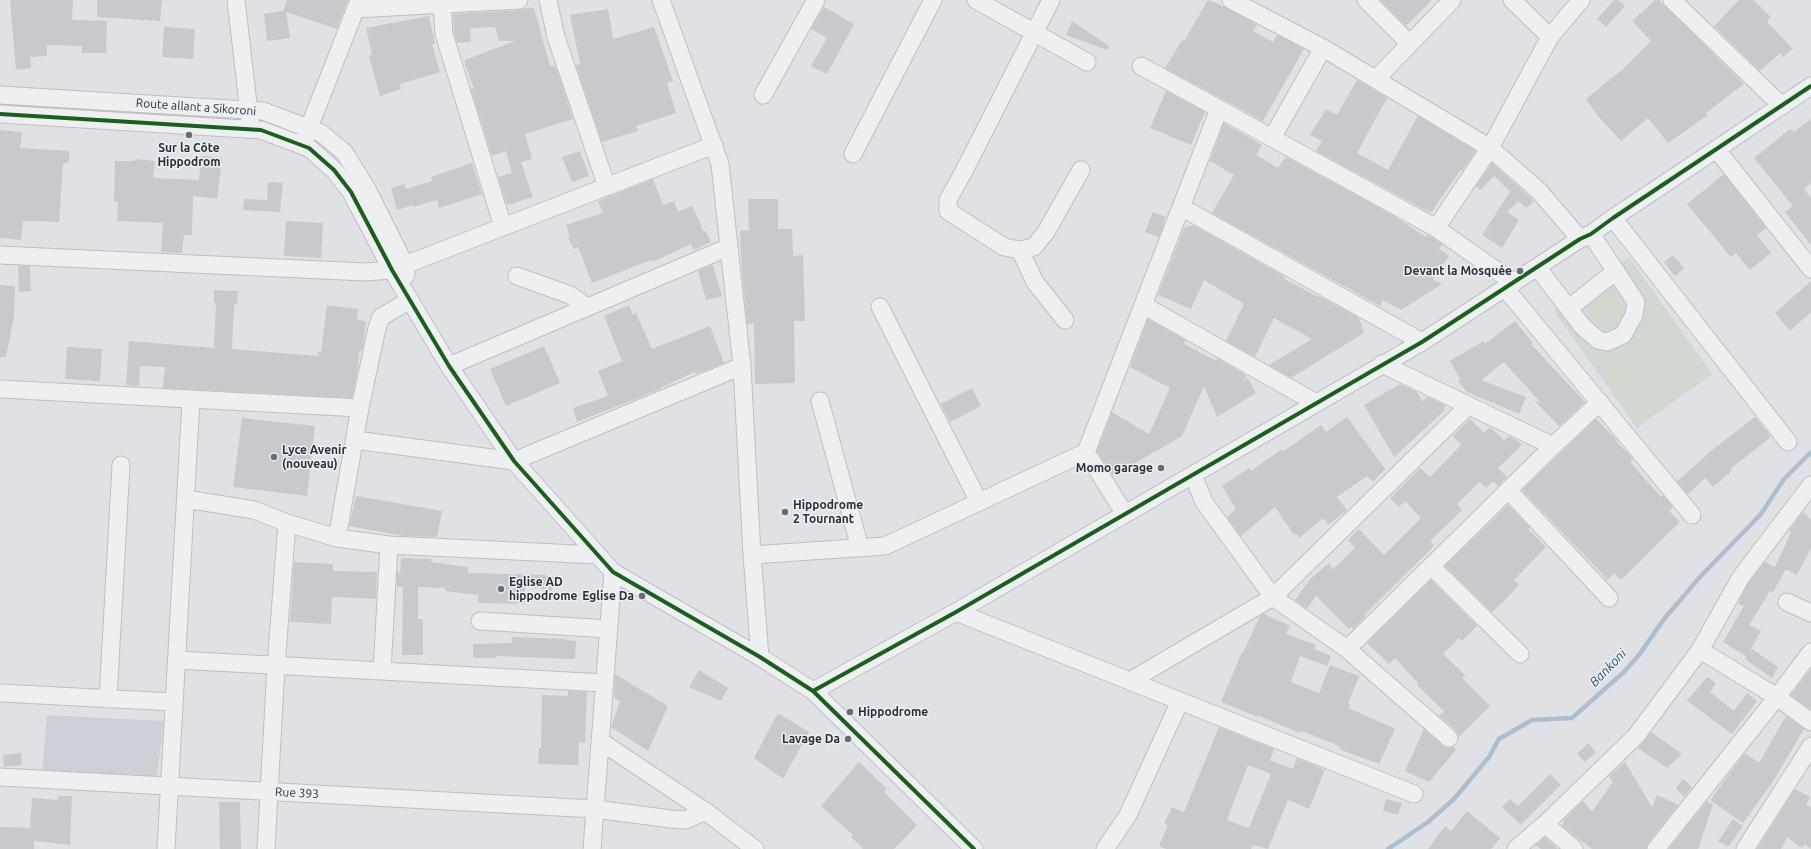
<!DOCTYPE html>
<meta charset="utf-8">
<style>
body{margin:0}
canvas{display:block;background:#dfe1e4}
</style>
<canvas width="1811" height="849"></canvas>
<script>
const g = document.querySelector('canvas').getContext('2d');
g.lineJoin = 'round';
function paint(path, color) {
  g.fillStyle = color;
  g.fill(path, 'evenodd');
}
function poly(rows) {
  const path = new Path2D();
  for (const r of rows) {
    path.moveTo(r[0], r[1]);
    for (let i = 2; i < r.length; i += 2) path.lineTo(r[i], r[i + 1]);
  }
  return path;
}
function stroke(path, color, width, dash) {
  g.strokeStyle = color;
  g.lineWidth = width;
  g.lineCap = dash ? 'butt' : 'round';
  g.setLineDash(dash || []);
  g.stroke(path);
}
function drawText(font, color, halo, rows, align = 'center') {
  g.font = font + ' Ubuntu,sans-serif';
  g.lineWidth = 3;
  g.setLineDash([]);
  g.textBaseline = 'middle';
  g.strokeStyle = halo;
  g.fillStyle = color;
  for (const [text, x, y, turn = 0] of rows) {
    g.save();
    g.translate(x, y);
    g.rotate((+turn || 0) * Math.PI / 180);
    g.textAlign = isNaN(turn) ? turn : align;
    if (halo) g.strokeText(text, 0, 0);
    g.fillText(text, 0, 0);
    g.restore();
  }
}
paint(poly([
 [47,715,164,721,156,783,42,773]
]), '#cdd1d7');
paint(poly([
 [1629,257,1712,374,1637,428,1554,311]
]), '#d0d8cf');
stroke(poly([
 [1388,849,1428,822,1454,799,1489,757,1499,739,1532,720,1572,718,1624,672,1639,655,1664,619,1700,577,1761,514,1784,479,1811,452]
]), '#adbfcf', 4.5);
paint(poly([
 [10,0,73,0,72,20,107,21,106,53,82,53,82,46,47,45,47,56,30,57,31,68,16,70],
 [97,0,162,0,160,21,97,17],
 [287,0,348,0,337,29,286,12,290,38,267,41,264,14,283,11],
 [1208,0,1225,7,1257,25,1253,31,1273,42,1277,35,1304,49,1263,121,1165,68,1182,40,1184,41],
 [1380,0,1432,0,1406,26],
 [1614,0,1618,0,1625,6,1606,27,1597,19],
 [1655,0,1659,0,1744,84,1706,113,1708,115,1668,143,1648,118,1621,141,1598,116,1586,99,1623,69,1651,41,1632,21],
 [1739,0,1754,0,1771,17,1767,22,1793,49,1783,57,1780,53,1760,71,1714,26],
 [824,7,854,24,827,74,811,66,827,38,811,29],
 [525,8,534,8,550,66,554,65,557,70,573,119,525,134,532,159,521,162,533,197,507,205,498,177,512,173,506,151,492,156,471,89,474,88,465,65,465,60,515,41,499,41,495,27,470,28,471,42,457,43,454,32,453,14,520,10],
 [608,9,613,39,654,27,673,81,667,83,676,113,636,126,638,131,602,142,576,65,580,64,570,15],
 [429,16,435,44,432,44,440,72,400,84,401,89,380,96,369,56,372,55,366,28],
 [1072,21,1109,46,1107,50,1066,35],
 [164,27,195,29,193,59,162,57],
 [1357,80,1387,98,1357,153,1388,170,1418,116,1476,151,1462,171,1461,169,1431,213,1316,151,1322,141,1310,135,1326,109,1337,115],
 [1166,91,1205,112,1191,145,1150,128],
 [1811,119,1811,183,1804,189,1811,198,1811,245,1785,212,1793,206,1754,158,1790,129,1794,132],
 [1224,123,1262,145,1256,155,1278,168,1286,157,1394,216,1426,237,1428,235,1442,244,1439,249,1449,256,1433,280,1442,284,1401,310,1383,300,1380,306,1212,213,1234,175,1210,161],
 [0,130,22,132,20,148,69,151,69,162,63,164,59,222,23,221,21,240,0,238],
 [580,151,589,176,572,182,562,157],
 [201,156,222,158,217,199,193,196,192,235,184,235,182,253,161,252,163,223,117,221,118,202,114,201,115,161,134,161,135,159,155,161,153,178,199,180],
 [472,163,482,194,439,208,437,200,413,207,413,205,397,210,391,188,404,184,406,189,432,181,431,177],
 [1492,163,1534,201,1526,208,1518,201,1507,212,1519,220,1502,248,1482,235,1510,192,1494,176,1480,190,1476,186],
 [1724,174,1766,228,1757,235,1771,253,1750,270,1736,253,1731,257,1687,204],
 [653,179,663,205,674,201,678,212,692,206,704,232,706,231,711,242,694,250,691,244,652,262,651,260,592,283,578,247,574,249,568,238,570,237,566,225,603,213,598,201],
 [268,182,283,183,280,212,243,210,244,199,267,200],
 [748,199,778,199,778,229,792,229,793,256,803,255,805,321,794,321,795,383,755,384,754,323,747,324,741,258,740,231,749,230],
 [1153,212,1166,217,1159,237,1145,232],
 [286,221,323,223,321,258,284,256],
 [1193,225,1285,277,1284,279,1319,297,1319,296,1359,318,1364,333,1291,378,1269,365,1312,339,1274,318,1255,357,1226,341,1244,304,1204,280,1191,309,1158,295,1184,228],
 [1673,255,1684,268,1675,276,1664,262],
 [18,266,30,266,31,291,19,292],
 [710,266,713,266,722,296,706,300,698,271],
 [1811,281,1811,312,1790,331,1775,313],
 [0,285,15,286,14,316,6,357,0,357],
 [214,290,238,291,237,304,234,304,232,349,318,356,318,352,321,352,327,305,358,309,357,320,366,321,363,347,362,351,359,351,358,369,352,398,163,388,165,367,140,366,139,386,126,385,129,341,214,348,216,303,214,303],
 [629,305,633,315,636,313,652,349,710,326,724,363,696,374,695,372,660,388,661,389,577,422,573,408,608,396,598,371,622,361,604,316],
 [1148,319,1185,340,1184,344,1215,360,1218,359,1246,375,1244,381,1248,378,1256,393,1217,417,1204,386,1182,436,1113,476,1097,451,1112,412,1149,434,1170,388,1130,367],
 [1515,321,1533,343,1531,344,1585,402,1559,426,1534,400,1541,403,1504,362,1481,380,1526,397,1519,414,1467,392,1458,381,1460,379,1450,361,1484,341,1485,344],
 [544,346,560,383,506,406,490,369],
 [67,347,102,349,100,381,65,379],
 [1400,384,1417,392,1422,401,1428,397,1445,405,1444,411,1394,457,1364,405],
 [972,388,981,406,950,422,941,404],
 [1347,417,1385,469,1373,482,1367,476,1337,497,1347,510,1328,525,1323,518,1299,538,1297,534,1294,535,1275,507,1241,536,1227,517,1236,509,1222,486,1249,468,1251,471,1282,449,1284,451,1321,425,1326,432],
 [1755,417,1771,437,1730,469,1732,471,1713,487,1705,478,1688,494,1677,482,1712,450],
 [242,418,315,426,307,496,233,487],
 [1470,419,1484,433,1490,427,1504,440,1509,436,1516,440,1522,445,1498,468,1507,477,1498,486,1493,481,1486,488,1480,482,1457,504,1462,510,1430,541,1434,546,1364,615,1366,616,1353,629,1351,627,1349,629,1316,596,1307,609,1295,600,1310,579,1329,563,1333,569,1355,548,1348,540,1359,529,1384,555,1421,518,1405,501,1399,507,1390,498,1420,468,1430,477,1461,445,1453,436],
 [1596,419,1617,440,1616,441,1633,459,1630,462,1661,497,1663,495,1673,507,1669,511,1680,522,1621,580,1614,573,1608,580,1522,490],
 [356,496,442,511,437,537,404,536,349,526],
 [1508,505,1530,528,1528,529,1546,547,1514,580,1519,584,1508,597,1492,612,1445,566],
 [1803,512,1811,520,1811,548,1797,575,1786,569,1773,592,1770,591,1749,625,1761,631,1749,653,1752,649,1778,667,1772,678,1745,659,1747,657,1723,642,1744,606,1738,604,1749,582,1765,562,1775,567,1791,532,1789,531],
 [401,558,432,559,431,562,468,567,468,573,544,575,555,577,552,591,525,584,524,604,478,603,478,595,445,591,445,588,418,587,418,619,423,619,423,655,402,655,403,587,397,587,397,572,400,573],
 [294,562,333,564,333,571,377,572,376,599,332,597,331,624,290,622],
 [1431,580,1477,626,1462,641,1459,638,1443,654,1465,675,1462,678,1490,706,1459,737,1456,730,1439,716,1444,711,1417,685,1418,683,1395,658,1389,664,1367,643],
 [1264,614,1290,626,1286,634,1316,645,1314,649,1331,656,1327,666,1300,656,1291,682,1319,693,1330,665,1359,676,1348,704,1350,704,1349,708,1395,729,1379,764,1339,749,1340,746,1301,731,1300,733,1259,716,1258,717,1221,702,1242,652,1243,653,1260,616],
 [512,637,566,639,566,640,576,641,575,659,496,656,496,658,473,658,473,644,512,643],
 [1811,669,1811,710,1791,695],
 [699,670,728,688,721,701,689,687],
 [615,674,668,706,648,751,611,727,620,701,614,698],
 [1707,677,1716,683,1710,692,1734,711,1747,693,1757,701,1732,734,1687,701],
 [568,691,587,692,585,743,579,742,578,765,538,764,539,748,541,748,542,695,568,696],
 [778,713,809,732,783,779,754,758],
 [1786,716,1804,729,1774,780,1743,823,1710,800,1745,753,1759,763],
 [1219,727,1274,749,1270,760,1293,769,1297,758,1325,770,1309,809,1288,800,1268,849,1253,845,1251,849,1166,849,1159,846,1168,825,1164,824,1172,807,1184,812],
 [1248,765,1271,774,1249,828,1227,820],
 [1424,729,1443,746,1447,748,1453,747,1456,750,1429,782,1405,771],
 [1651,732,1682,754,1667,768,1638,748],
 [1588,743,1596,752,1585,762,1577,754],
 [21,753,22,765,4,767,3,755],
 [859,762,887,789,884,792,917,825,894,849,863,849,851,837,853,835,821,806],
 [1625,762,1652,807,1657,795,1678,805,1648,843,1646,849,1592,849,1562,826,1564,822,1563,821,1583,801,1592,812,1613,782,1609,776],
 [1550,774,1561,785,1521,825,1502,807,1510,799,1518,806],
 [1683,779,1692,787,1684,797,1676,788],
 [1795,789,1810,797,1806,804,1811,808,1811,849,1805,844,1802,848,1787,837,1781,849,1757,849],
 [58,796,72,796,70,845,34,841,34,849,0,849,0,827,30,828,32,798,58,800],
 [1386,799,1402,803,1398,815,1383,811],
 [1707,801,1713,805,1698,849,1669,849,1697,813,1700,814,1698,812],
 [219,802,240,802,241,849,220,849],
 [1467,811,1500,838,1491,849,1428,849,1445,826,1451,831],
 [1733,819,1743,826,1728,847,1718,841],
 [1545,837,1558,849,1541,849,1536,845]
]), '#c7c9cc');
const minor = poly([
 [236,0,250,121],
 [548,0,556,37,607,187],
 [661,0,720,164,742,366,752,555,760,657],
 [976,0,1087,62],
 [1051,0,964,171,948,200,948,211,1004,247,1020,250,1034,247,1046,232,1081,170],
 [1231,0,1323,48,1490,148,1539,191,1580,239],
 [1366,0,1410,44],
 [1512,0,1550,37],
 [1672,0,1782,106],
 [442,4,444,34,503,227],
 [355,9,519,0],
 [1141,66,1436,228,1514,283],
 [1376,79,1452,0],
 [0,95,263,111,321,133,344,152,367,189,405,265,406,275],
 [763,95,816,0],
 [0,114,261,130,309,148,334,170,351,192,392,270,449,366,514,461,613,572,760,657,813,691,974,849],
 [305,138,359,0],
 [1272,138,1323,48],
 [1717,150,1811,269],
 [853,154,933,0],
 [1181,207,1422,342],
 [1613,218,1788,442],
 [1436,228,1490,148,1550,37,1581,0],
 [1020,250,1035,282,1065,320],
 [0,255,365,272,392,270,714,145],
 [1537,267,1583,327,1598,340,1607,342,1623,335,1634,315,1636,302,1591,234],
 [517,276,570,295,587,307],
 [1505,288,1692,515],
 [1143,305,1316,403],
 [880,307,979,502],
 [1569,308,1616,271],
 [1382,364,1553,446],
 [449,366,729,247],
 [0,389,360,408],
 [820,401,860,548],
 [355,440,514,461,742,366],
 [1086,452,1125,514],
 [1193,475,1204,502,1273,597,1347,649,1449,738],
 [1508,490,1609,598],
 [186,499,254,510,287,523,276,666,266,849],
 [287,523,337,538,389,545,598,555],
 [337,538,360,408,377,328,381,317,410,300],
 [752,555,885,546,1086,452,1219,109],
 [1431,566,1520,654],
 [1787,602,1811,613],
 [956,612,1414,794],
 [480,621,609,629],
 [1347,649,1553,446,1600,402],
 [1700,650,1777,697,1811,722],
 [177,660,605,683],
 [382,671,389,545],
 [1130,681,1273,597,1468,406],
 [813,691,956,612,1422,342,1580,239,1591,234,1613,218,1811,86],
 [0,693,174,702],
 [108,699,121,465],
 [600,741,705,811,755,849],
 [0,777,595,809,671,819,686,820,705,811],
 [1545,824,1574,849],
 [166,849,191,400],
 [592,849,613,572],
 [1105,849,1128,815,1180,701],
 [1516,849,1545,824,1636,736,1700,650,1741,577,1811,485],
 [1656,849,1777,697,1811,652],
 [1745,849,1811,746]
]);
stroke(minor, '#bdbfc2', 19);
stroke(minor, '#eeeff1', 17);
stroke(poly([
 [0,114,261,130,309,148,334,170,351,192,392,270,449,366,514,461,613,572,760,657,813,691,974,849],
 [813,691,956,612,1422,342,1580,239,1591,234,1613,218,1811,86]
]), '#1b5e20', 4);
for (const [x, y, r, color] of [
 [189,135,4,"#676d77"],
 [1520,271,4,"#676d77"],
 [274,457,4,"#676d77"],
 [1161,468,4,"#676d77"],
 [785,512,4,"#676d77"],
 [501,589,4,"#676d77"],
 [642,596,4,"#676d77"],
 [850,712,4,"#676d77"],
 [848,739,4,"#676d77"]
]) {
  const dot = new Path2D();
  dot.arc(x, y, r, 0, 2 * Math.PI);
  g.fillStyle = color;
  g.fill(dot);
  stroke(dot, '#ecf0f4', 1.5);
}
drawText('12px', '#272f3c', '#ecf0f4', [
 ["Route allant a Sikoroni",196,107,4],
 ["Rue 393",297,793,3]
]);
drawText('bold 12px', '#272f3c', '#ecf0f4', [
 ["Sur la Côte",189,148,"center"],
 ["Hippodrom",189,162,"center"],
 ["Devant la Mosquée",1512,271],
 ["Lyce Avenir",282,450,"left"],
 ["(nouveau)",282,464,"left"],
 ["Momo garage",1153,468],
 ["Hippodrome",793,505,"left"],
 ["2 Tournant",793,519,"left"],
 ["Eglise AD",509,582,"left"],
 ["hippodrome",509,596,"left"],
 ["Eglise Da",634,596],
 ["Hippodrome",858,712,"left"],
 ["Lavage Da",840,739]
], 'right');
drawText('italic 13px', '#324f6f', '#ecf0f4', [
 ["Bankoni",1608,668,-46]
]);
</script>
